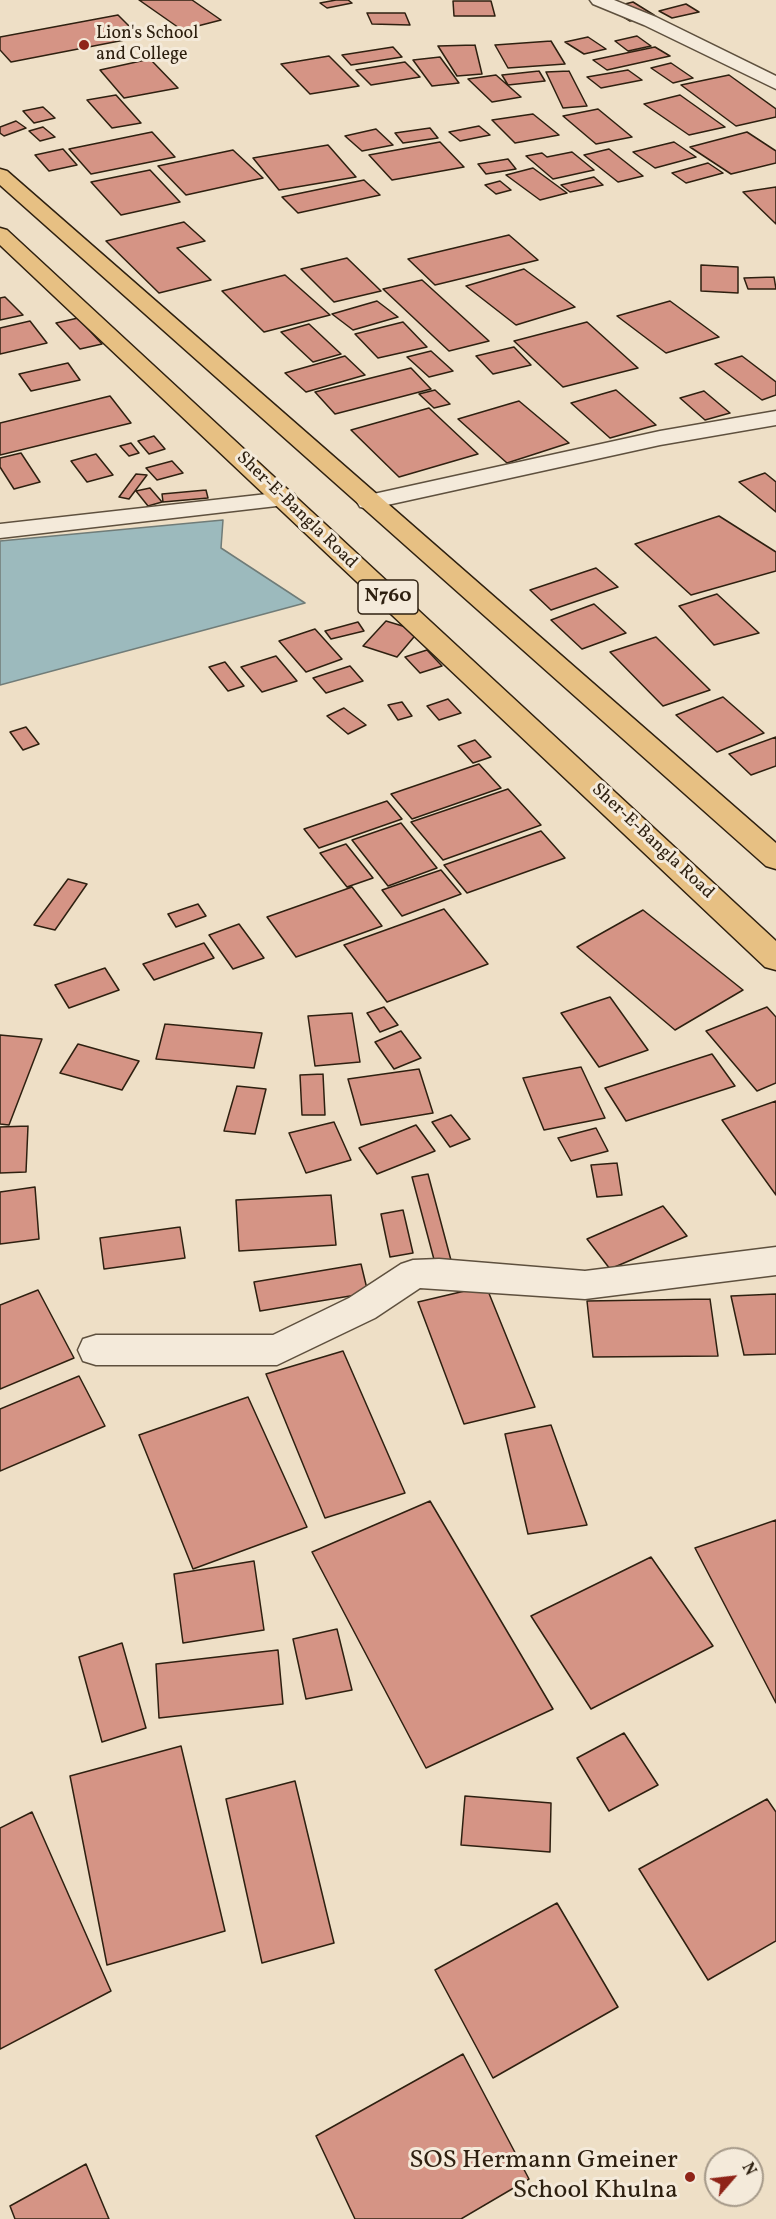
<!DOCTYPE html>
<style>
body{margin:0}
#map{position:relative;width:776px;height:2219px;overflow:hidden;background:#eedfc6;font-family:Vollkorn,serif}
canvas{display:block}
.north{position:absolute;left:704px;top:2147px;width:60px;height:60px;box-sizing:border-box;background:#f4eada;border:2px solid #a59989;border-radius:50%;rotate:62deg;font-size:16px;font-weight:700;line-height:24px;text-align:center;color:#2e2010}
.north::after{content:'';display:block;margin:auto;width:21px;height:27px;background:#8f2418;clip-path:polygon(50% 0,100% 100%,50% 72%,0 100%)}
</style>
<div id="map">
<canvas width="776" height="2219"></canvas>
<div class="north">N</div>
</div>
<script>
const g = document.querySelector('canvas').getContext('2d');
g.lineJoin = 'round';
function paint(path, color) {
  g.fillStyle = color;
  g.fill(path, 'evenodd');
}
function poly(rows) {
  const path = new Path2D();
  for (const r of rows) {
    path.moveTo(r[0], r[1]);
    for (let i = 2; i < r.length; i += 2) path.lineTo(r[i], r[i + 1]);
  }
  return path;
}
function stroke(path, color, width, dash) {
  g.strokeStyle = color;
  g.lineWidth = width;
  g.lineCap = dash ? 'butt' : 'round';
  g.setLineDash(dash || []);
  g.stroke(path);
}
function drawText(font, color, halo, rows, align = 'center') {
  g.font = font + ' Vollkorn,serif';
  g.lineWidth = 6;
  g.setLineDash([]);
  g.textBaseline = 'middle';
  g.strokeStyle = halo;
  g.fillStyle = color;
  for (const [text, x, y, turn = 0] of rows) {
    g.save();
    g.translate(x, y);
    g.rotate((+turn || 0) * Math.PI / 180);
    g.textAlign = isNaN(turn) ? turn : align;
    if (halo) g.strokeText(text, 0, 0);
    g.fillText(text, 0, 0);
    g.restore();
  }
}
const water = poly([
 [223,520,221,548,305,603,0,685,0,541,223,520]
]);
paint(water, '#9cbabd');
stroke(water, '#707c78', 1.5);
const building = poly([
 [139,0,192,0,221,20,182,30,139,0],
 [336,0,348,0,352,3,327,8,320,3,336,0],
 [453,1,491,1,495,16,454,16,453,1],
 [633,2,654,15,630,21,609,8,633,2],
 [686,4,699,12,672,18,659,11,686,4],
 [367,13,405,13,410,25,372,24,367,13],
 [118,15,140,37,11,62,0,50,0,37,118,15],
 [637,36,651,46,628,51,615,41,637,36],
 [588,37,606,49,584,54,565,42,588,37],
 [551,41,565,64,508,68,495,45,551,41],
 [475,45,482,74,457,76,438,46,475,45],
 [393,47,402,57,351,65,342,55,393,47],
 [655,47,670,56,607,70,593,60,655,47],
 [329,56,359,86,310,94,281,64,329,56],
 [440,57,459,83,432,86,413,60,440,57],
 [150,59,178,88,124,98,100,70,150,59],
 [405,62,420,77,371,85,356,70,405,62],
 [671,63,693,78,673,83,651,68,671,63],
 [628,70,642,80,601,88,587,77,628,70],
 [539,71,545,81,508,85,502,75,539,71],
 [569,71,587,106,563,108,546,72,569,71],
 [496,75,521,97,492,102,468,79,496,75],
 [729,75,776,109,776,117,736,126,681,85,729,75],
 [116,95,141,123,112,128,87,100,116,95],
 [680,95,725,127,689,135,644,104,680,95],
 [43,107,55,118,34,123,23,111,43,107],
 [598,109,632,137,596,144,563,116,598,109],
 [533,114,559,135,515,143,492,120,533,114],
 [16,121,26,128,4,136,0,133,0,127,16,121],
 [479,126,490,135,460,141,449,132,479,126],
 [43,127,55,137,40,141,29,131,43,127],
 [430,128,438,138,403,143,395,133,430,128],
 [376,129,393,145,362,151,345,136,376,129],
 [152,132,175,157,91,174,69,149,152,132],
 [747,132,776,151,776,163,731,174,690,147,747,132],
 [440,142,464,167,392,180,369,155,440,142],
 [674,142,696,157,655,168,633,152,674,142],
 [328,145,356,177,279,190,253,158,328,145],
 [63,149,77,165,49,171,35,155,63,149],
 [609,149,643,176,618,182,584,155,609,149],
 [233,150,263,178,186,195,158,166,233,150],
 [572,152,594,170,553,179,526,156,542,153,547,157,572,152],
 [508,159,516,169,486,174,478,164,508,159],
 [708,163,723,173,686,183,672,173,708,163],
 [533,168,567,193,540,200,506,175,533,168],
 [150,170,180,202,121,215,91,182,150,170],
 [594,177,603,185,570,192,561,185,594,177],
 [364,180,380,195,298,213,282,197,364,180],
 [500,181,511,190,496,194,485,185,500,181],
 [776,187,776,224,743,192,776,187],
 [184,222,205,241,177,248,211,280,159,293,106,241,184,222],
 [509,235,538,260,435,285,408,259,509,235],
 [347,258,381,291,334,302,301,269,347,258],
 [701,265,738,267,738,293,701,291,701,265],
 [524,269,575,307,516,325,466,286,524,269],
 [285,275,330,315,264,332,222,291,285,275],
 [774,277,776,289,748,289,744,278,774,277],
 [422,280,489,341,449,351,383,289,422,280],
 [5,297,23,315,0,320,0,298,5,297],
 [377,301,398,317,353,330,332,314,377,301],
 [670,301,719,337,666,353,617,316,670,301],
 [78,318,102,344,80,349,56,323,78,318],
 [30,321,47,343,0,354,0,328,30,321],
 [403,322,427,347,378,358,355,334,403,322],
 [587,322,638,368,563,387,514,341,587,322],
 [309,324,341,354,313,362,281,332,309,324],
 [514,347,531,365,493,374,476,356,514,347],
 [431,351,453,371,429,377,407,357,431,351],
 [345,356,365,375,306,392,285,373,345,356],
 [742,356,776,382,776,395,762,400,715,364,742,356],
 [68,363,80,380,31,391,19,374,68,363],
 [411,368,431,389,335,414,315,392,411,368],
 [435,390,450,404,434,408,419,394,435,390],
 [616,390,656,425,610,438,571,403,616,390],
 [704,391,730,413,705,420,680,398,704,391],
 [110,396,131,423,0,455,0,423,110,396],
 [519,401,569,443,507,463,458,419,519,401],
 [429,408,478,454,399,477,351,430,429,408],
 [154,436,165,449,149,454,138,441,154,436],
 [131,443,139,453,129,456,120,446,131,443],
 [21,453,40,482,14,489,0,467,0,458,21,453],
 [96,454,113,475,87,482,71,461,96,454],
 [172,461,183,473,157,480,146,468,172,461],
 [765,473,776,482,776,512,739,482,765,473],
 [136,474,147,475,129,499,119,497,136,474],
 [150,488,162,502,148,506,136,491,150,488],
 [206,490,208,498,163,502,162,494,206,490],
 [719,516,776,552,776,571,691,595,635,544,719,516],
 [596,568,618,587,551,610,530,590,596,568],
 [717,594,759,633,714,645,679,606,717,594],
 [594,604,626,633,582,649,551,620,594,604],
 [386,621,419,631,397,657,363,646,386,621],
 [358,622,364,631,331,639,325,631,358,622],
 [315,629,342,659,306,672,279,641,315,629],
 [656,637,710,690,663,706,610,652,656,637],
 [427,650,442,666,420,673,405,657,427,650],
 [276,656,297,681,262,692,241,667,276,656],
 [225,662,244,686,228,691,209,667,225,662],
 [350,666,363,681,326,693,313,678,350,666],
 [723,697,764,733,717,752,676,715,723,697],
 [448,699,461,713,439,720,427,706,448,699],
 [402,702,412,716,398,720,388,705,402,702],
 [344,708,366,725,348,734,327,716,344,708],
 [26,727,39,744,23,750,10,732,26,727],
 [776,737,776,766,751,775,729,754,776,737],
 [475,740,491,757,473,763,458,746,475,740],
 [479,764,501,788,412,819,391,794,479,764],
 [508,789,541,825,443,860,411,822,508,789],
 [387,801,402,819,319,848,304,829,387,801],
 [401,823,437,868,388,886,352,840,401,823],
 [541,831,565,858,467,893,444,865,541,831],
 [346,844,373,878,347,887,320,853,346,844],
 [441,870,461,894,402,916,382,890,441,870],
 [68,879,87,884,55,930,34,925,68,879],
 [352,887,382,926,296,957,267,917,352,887],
 [198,904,206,916,176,927,168,914,198,904],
 [444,909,488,964,387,1002,344,945,444,909],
 [643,910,743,990,675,1030,577,947,643,910],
 [239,924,264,958,233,969,209,935,239,924],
 [204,943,214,958,154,980,143,964,204,943],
 [105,968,119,990,69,1008,55,985,105,968],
 [610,997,648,1050,599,1067,561,1013,610,997],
 [384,1007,398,1025,380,1032,367,1013,384,1007],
 [767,1007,776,1017,776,1083,757,1091,706,1031,767,1007],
 [352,1013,360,1062,315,1066,308,1016,352,1013],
 [165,1024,262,1033,254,1068,156,1059,165,1024],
 [401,1031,421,1058,394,1069,375,1042,401,1031],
 [0,1035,42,1039,9,1125,0,1124,0,1035],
 [78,1044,139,1061,122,1090,60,1073,78,1044],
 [712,1054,735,1086,626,1121,605,1088,712,1054],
 [581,1067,605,1118,544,1130,523,1078,581,1067],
 [419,1069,433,1113,361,1125,348,1079,419,1069],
 [323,1074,325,1115,302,1115,300,1075,323,1074],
 [237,1086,266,1089,255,1134,224,1131,237,1086],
 [776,1101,776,1195,722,1120,776,1101],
 [451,1115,470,1139,450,1147,432,1122,451,1115],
 [334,1122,351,1160,306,1173,289,1133,334,1122],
 [416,1125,435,1151,377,1174,359,1148,416,1125],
 [28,1126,26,1172,0,1173,0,1127,28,1126],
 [596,1128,608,1151,571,1161,558,1138,596,1128],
 [617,1163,622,1195,597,1197,591,1165,617,1163],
 [428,1174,452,1264,436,1267,412,1177,428,1174],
 [35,1187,39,1239,0,1244,0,1192,35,1187],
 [331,1195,336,1245,239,1251,236,1200,331,1195],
 [663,1206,687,1236,610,1269,587,1239,663,1206],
 [403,1210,413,1253,390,1257,381,1214,403,1210],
 [180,1227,185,1258,104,1269,100,1238,180,1227],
 [361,1264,368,1293,260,1311,254,1282,361,1264],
 [486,1286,535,1407,464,1424,418,1302,486,1286],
 [38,1290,74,1358,0,1389,0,1305,38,1290],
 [776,1294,776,1354,744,1355,731,1296,776,1294],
 [710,1299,718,1356,593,1357,587,1301,710,1299],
 [343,1351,405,1493,325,1518,266,1374,343,1351],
 [79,1376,105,1426,0,1471,0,1409,79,1376],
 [248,1397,307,1527,193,1569,139,1435,248,1397],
 [551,1425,587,1525,528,1534,505,1434,551,1425],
 [430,1501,553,1709,426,1768,312,1552,430,1501],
 [776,1520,776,1703,695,1548,776,1520],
 [651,1557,713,1646,591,1709,531,1616,651,1557],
 [254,1561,264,1630,183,1643,174,1574,254,1561],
 [337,1629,352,1690,306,1699,293,1639,337,1629],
 [122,1643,146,1728,102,1742,79,1657,122,1643],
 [278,1650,283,1704,159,1718,156,1664,278,1650],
 [624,1733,658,1785,609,1811,577,1758,624,1733],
 [181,1746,225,1931,107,1965,70,1776,181,1746],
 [295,1781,334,1943,262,1963,226,1799,295,1781],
 [465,1796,551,1803,550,1852,461,1845,465,1796],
 [767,1799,776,1812,776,1941,708,1980,639,1869,767,1799],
 [32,1812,111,1991,0,2049,0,1828,32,1812],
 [557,1903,618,2007,493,2078,435,1970,557,1903],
 [463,2054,529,2179,461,2219,355,2219,316,2136,463,2054],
 [86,2164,109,2219,15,2219,10,2206,86,2164]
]);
paint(building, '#d59485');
stroke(building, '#2e2010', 1.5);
const minor = poly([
 [590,0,614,0,656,17,776,76,776,89,644,25,593,4,590,0],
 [776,411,776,425,660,445,369,509,360,507,357,502,360,497,369,495,660,431,776,411],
 [285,492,294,494,297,499,294,504,0,538,0,524,285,492],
 [776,1247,776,1275,585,1299,420,1288,375,1318,277,1365,96,1365,83,1361,78,1350,83,1339,96,1335,273,1335,349,1298,401,1264,413,1260,439,1259,585,1271,776,1247]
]);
const trunk = poly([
 [0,169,7,171,776,843,776,869,766,866,0,185,0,169],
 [0,228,7,230,776,941,776,970,765,967,0,245,0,228]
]);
stroke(minor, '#5e503e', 3);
stroke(trunk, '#2e2010', 3);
paint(minor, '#f4eada');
paint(trunk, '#e7c083');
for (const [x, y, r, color] of [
 [84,45,6,"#8f2418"],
 [690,2177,6,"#8f2418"]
]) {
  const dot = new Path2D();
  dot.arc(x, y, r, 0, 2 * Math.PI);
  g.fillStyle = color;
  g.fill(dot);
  stroke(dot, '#f4eada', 2);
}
drawText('18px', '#2e2010', '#f4eada', [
 ["Lion's School",96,35],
 ["and College",96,56]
], 'left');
drawText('18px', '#2e2010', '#f4eada', [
 ["Sher-E-Bangla Road",296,511,44],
 ["Sher-E-Bangla Road",652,842,43]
]);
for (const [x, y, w] of [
 [388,597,60]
]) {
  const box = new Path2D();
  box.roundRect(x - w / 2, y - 17, w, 34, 4.5);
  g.fillStyle = '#f4eada';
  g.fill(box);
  stroke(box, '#2e2010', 1.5);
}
drawText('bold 20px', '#2e2010', null, [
 ["N760",388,597]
]);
drawText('26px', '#2e2010', '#f4eada', [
 ["SOS Hermann Gmeiner",678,2162],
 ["School Khulna",678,2192]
], 'right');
</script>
